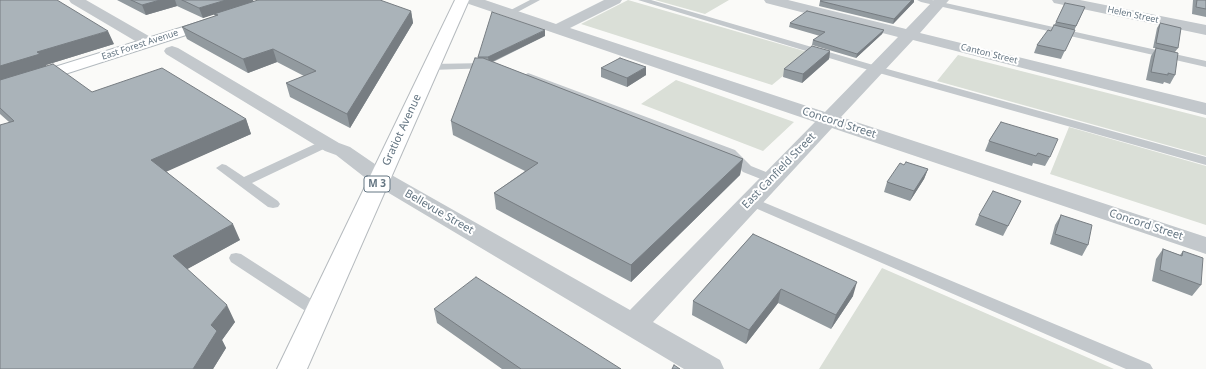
<!DOCTYPE html>
<style>
body{margin:0}
canvas{display:block;background:#fafaf8}
</style>
<canvas width="1206" height="369"></canvas>
<script>
const g = document.querySelector('canvas').getContext('2d');
g.lineJoin = 'round';
function paint(path, color) {
  g.fillStyle = color;
  g.fill(path, 'evenodd');
}
function poly(rows) {
  const path = new Path2D();
  for (const r of rows) {
    path.moveTo(r[0], r[1]);
    for (let i = 2; i < r.length; i += 2) path.lineTo(r[i], r[i + 1]);
  }
  return path;
}
function stroke(path, color, width, dash) {
  g.strokeStyle = color;
  g.lineWidth = width;
  g.lineCap = dash ? 'butt' : 'round';
  g.setLineDash(dash || []);
  g.stroke(path);
}
function drawText(font, color, halo, rows, align = 'center') {
  g.font = font + ' "Noto Sans",sans-serif';
  g.lineWidth = 4;
  g.setLineDash([]);
  g.textBaseline = 'middle';
  g.strokeStyle = halo;
  g.fillStyle = color;
  for (const [text, x, y, turn = 0] of rows) {
    g.save();
    g.translate(x, y);
    g.rotate((+turn || 0) * Math.PI / 180);
    g.textAlign = isNaN(turn) ? turn : align;
    if (halo) g.strokeText(text, 0, 0);
    g.fillText(text, 0, 0);
    g.restore();
  }
}
paint(poly([
 [628,0,811,53,772,85,581,24],
 [655,0,729,0,705,14],
 [958,55,1206,118,1206,156,937,81],
 [676,80,794,122,763,151,641,104],
 [1069,127,1206,166,1206,225,1050,174],
 [882,268,1114,369,819,369]
]), '#dadfd7');
const secondary = poly([
 [212,18,217,19,219,22,217,25,0,95,0,84,212,18]
]);
const primary = poly([
 [455,0,469,0,307,369,277,369,455,0]
]);
stroke(secondary, '#b3babf', 2);
stroke(primary, '#b5babe', 2);
paint(poly([
 [530,0,540,0,512,15,506,15,505,13,530,0],
 [638,0,651,0,880,67,1206,157,1206,165,872,71,638,0],
 [917,0,932,0,1206,61,1206,67,921,2,917,0],
 [488,63,491,64,493,66,491,68,431,70,426,67,431,64,488,63],
 [528,73,735,150,751,166,776,176,777,179,771,183,743,172,727,156,524,78,523,76,528,73],
 [326,139,330,140,332,143,330,146,252,183,278,201,280,204,278,207,273,208,268,207,216,168,222,164,226,165,244,177,326,139],
 [751,197,1150,364,1153,369,1126,369,746,204,744,201,746,198,751,197],
 [236,253,241,254,325,308,327,312,325,316,319,318,313,316,231,262,229,258,231,254,236,253]
]), '#c3c8cc');
paint(poly([
 [69,0,86,0,154,39,156,42,154,45,142,45,71,3,69,0],
 [464,0,485,0,556,24,604,0,622,0,620,3,570,28,825,112,898,37,766,3,764,0,788,0,906,29,934,0,949,0,920,33,1206,103,1206,115,913,40,841,117,1206,237,1206,254,832,128,653,322,720,360,724,369,684,369,372,183,336,155,325,151,166,54,164,51,166,48,172,46,178,48,339,143,350,147,388,173,630,310,815,122,466,3,464,0],
 [1052,0,1080,0,1206,25,1206,35,1059,4,1054,3,1052,0]
]), '#c3c8cc');
paint(secondary, '#fff');
paint(primary, '#fff');
paint(poly([
 [0,0,114,44,46,65,46,66,92,92,246,119,251,134,166,171,240,240,187,269,235,322,222,340,226,348,213,369,0,369,9,122,0,114],
 [117,0,253,0,253,2,411,11,413,23,350,128,290,97,286,83,304,76,277,62,248,73,187,39,182,27,215,16,214,14,203,18,177,6,146,15],
 [1193,0,1206,0,1206,17,1192,14],
 [820,1,914,2,893,24,819,6],
 [1085,7,1061,59,1034,53,1037,45,1051,31,1056,22],
 [790,23,884,30,882,34,856,58,812,45,813,40,820,36,789,27],
 [1160,23,1178,48,1175,52,1175,75,1170,84,1164,82,1163,84,1146,80,1151,56,1156,48,1153,48,1157,28],
 [545,36,493,62,743,159,740,175,631,282,496,209,494,193,525,171,453,135,451,121,478,57],
 [830,51,829,59,802,83,783,77,784,69],
 [601,68,646,75,627,87,601,77],
 [1001,122,1050,157,1045,166,1033,163,1032,166,985,151,989,141],
 [904,165,928,169,924,179,910,201,884,192,887,182],
 [1021,201,1003,236,975,225,979,215],
 [1061,215,1088,245,1082,256,1050,244,1055,225],
 [753,234,853,296,831,329,778,303,746,344,692,315,693,301],
 [1163,249,1180,255,1183,251,1201,285,1192,296,1152,281,1156,259],
 [434,309,621,369,502,369,437,323]
]), '#929a9f');
paint(poly([
 [160,0,175,0,177,6,146,15,142,5],
 [226,0,253,0,254,2,203,18,199,8],
 [912,0,914,0,914,2,893,24,894,19],
 [411,11,413,23,350,128,347,114],
 [545,30,545,36,489,63,488,57],
 [884,30,882,34,856,58,857,54],
 [108,31,114,44,46,65,47,67,0,82,0,66,37,52],
 [273,49,277,62,248,73,243,59],
 [830,51,829,59,802,83,803,74],
 [646,67,646,75,627,87,627,78],
 [246,119,251,134,159,175,151,160],
 [743,159,740,175,631,282,631,265],
 [928,169,924,179,910,201,914,191],
 [233,224,240,240,182,272,173,256],
 [857,282,853,296,831,329,836,315],
 [781,289,778,303,746,344,749,330],
 [227,305,235,322,222,340,226,348,213,369,193,369,211,325]
]), '#777d82');
const building = poly([
 [0,0,57,0,108,31,37,52,40,54,0,66,0,0],
 [131,0,160,0,142,5,131,0],
 [182,0,226,0,199,8,182,0],
 [258,0,380,0,411,11,347,114,286,83,316,71,273,49,243,59,182,27,218,15,214,14,258,0],
 [822,0,912,0,894,19,820,1,822,0],
 [1197,0,1206,0,1206,9,1196,7,1197,0],
 [1065,3,1085,7,1076,26,1056,22,1065,3],
 [807,11,884,30,857,54,813,40,825,32,790,23,807,11],
 [492,12,545,30,488,57,478,57,492,12],
 [1160,23,1181,28,1178,48,1156,43,1160,23],
 [1054,25,1075,30,1065,51,1037,45,1048,30,1051,31,1054,25],
 [812,46,830,51,803,74,784,69,812,46],
 [1156,48,1178,53,1175,75,1168,73,1168,75,1151,72,1156,48],
 [475,58,483,58,743,159,631,265,494,193,538,163,451,121,475,58],
 [620,58,646,67,627,78,601,68,620,58],
 [53,64,92,92,162,68,246,119,151,160,233,224,173,256,227,305,211,325,217,331,193,369,0,369,0,125,14,121,0,108,0,80,53,64],
 [1001,122,1058,139,1050,157,1038,153,1036,156,989,141,1001,122],
 [906,162,928,169,914,191,887,182,900,163,904,165,906,162],
 [993,191,1021,201,1008,226,979,215,993,191],
 [1061,215,1092,225,1088,245,1055,234,1061,215],
 [753,234,857,282,836,315,781,289,749,330,693,301,753,234],
 [1163,249,1182,256,1183,251,1203,258,1201,285,1160,270,1163,249],
 [476,277,621,369,521,369,434,309,476,277],
 [674,365,680,369,672,369,674,365]
]);
paint(building, '#aab3b9');
stroke(building, '#777d82', 1);
drawText('9px', '#657683', '#fff', [
 ["Helen Street",1133,15,12],
 ["East Forest Avenue",140,45,-18],
 ["Canton Street",989,54,14]
]);
for (const [x, y, w] of [
 [377,184,26]
]) {
  const box = new Path2D();
  box.roundRect(x - w / 2, y - 8, w, 16, 3);
  g.fillStyle = '#fff';
  g.fill(box);
  stroke(box, '#657683', 1);
}
drawText('bold 10px', '#657683', null, [
 ["M 3",377,184]
]);
drawText('11px', '#657683', '#fff', [
 ["Concord Street",839,123,18],
 ["Gratiot Avenue",402,130,-65],
 ["East Canfield Street",779,171,-46],
 ["Bellevue Street",439,212,30],
 ["Concord Street",1146,225,18]
]);
</script>
